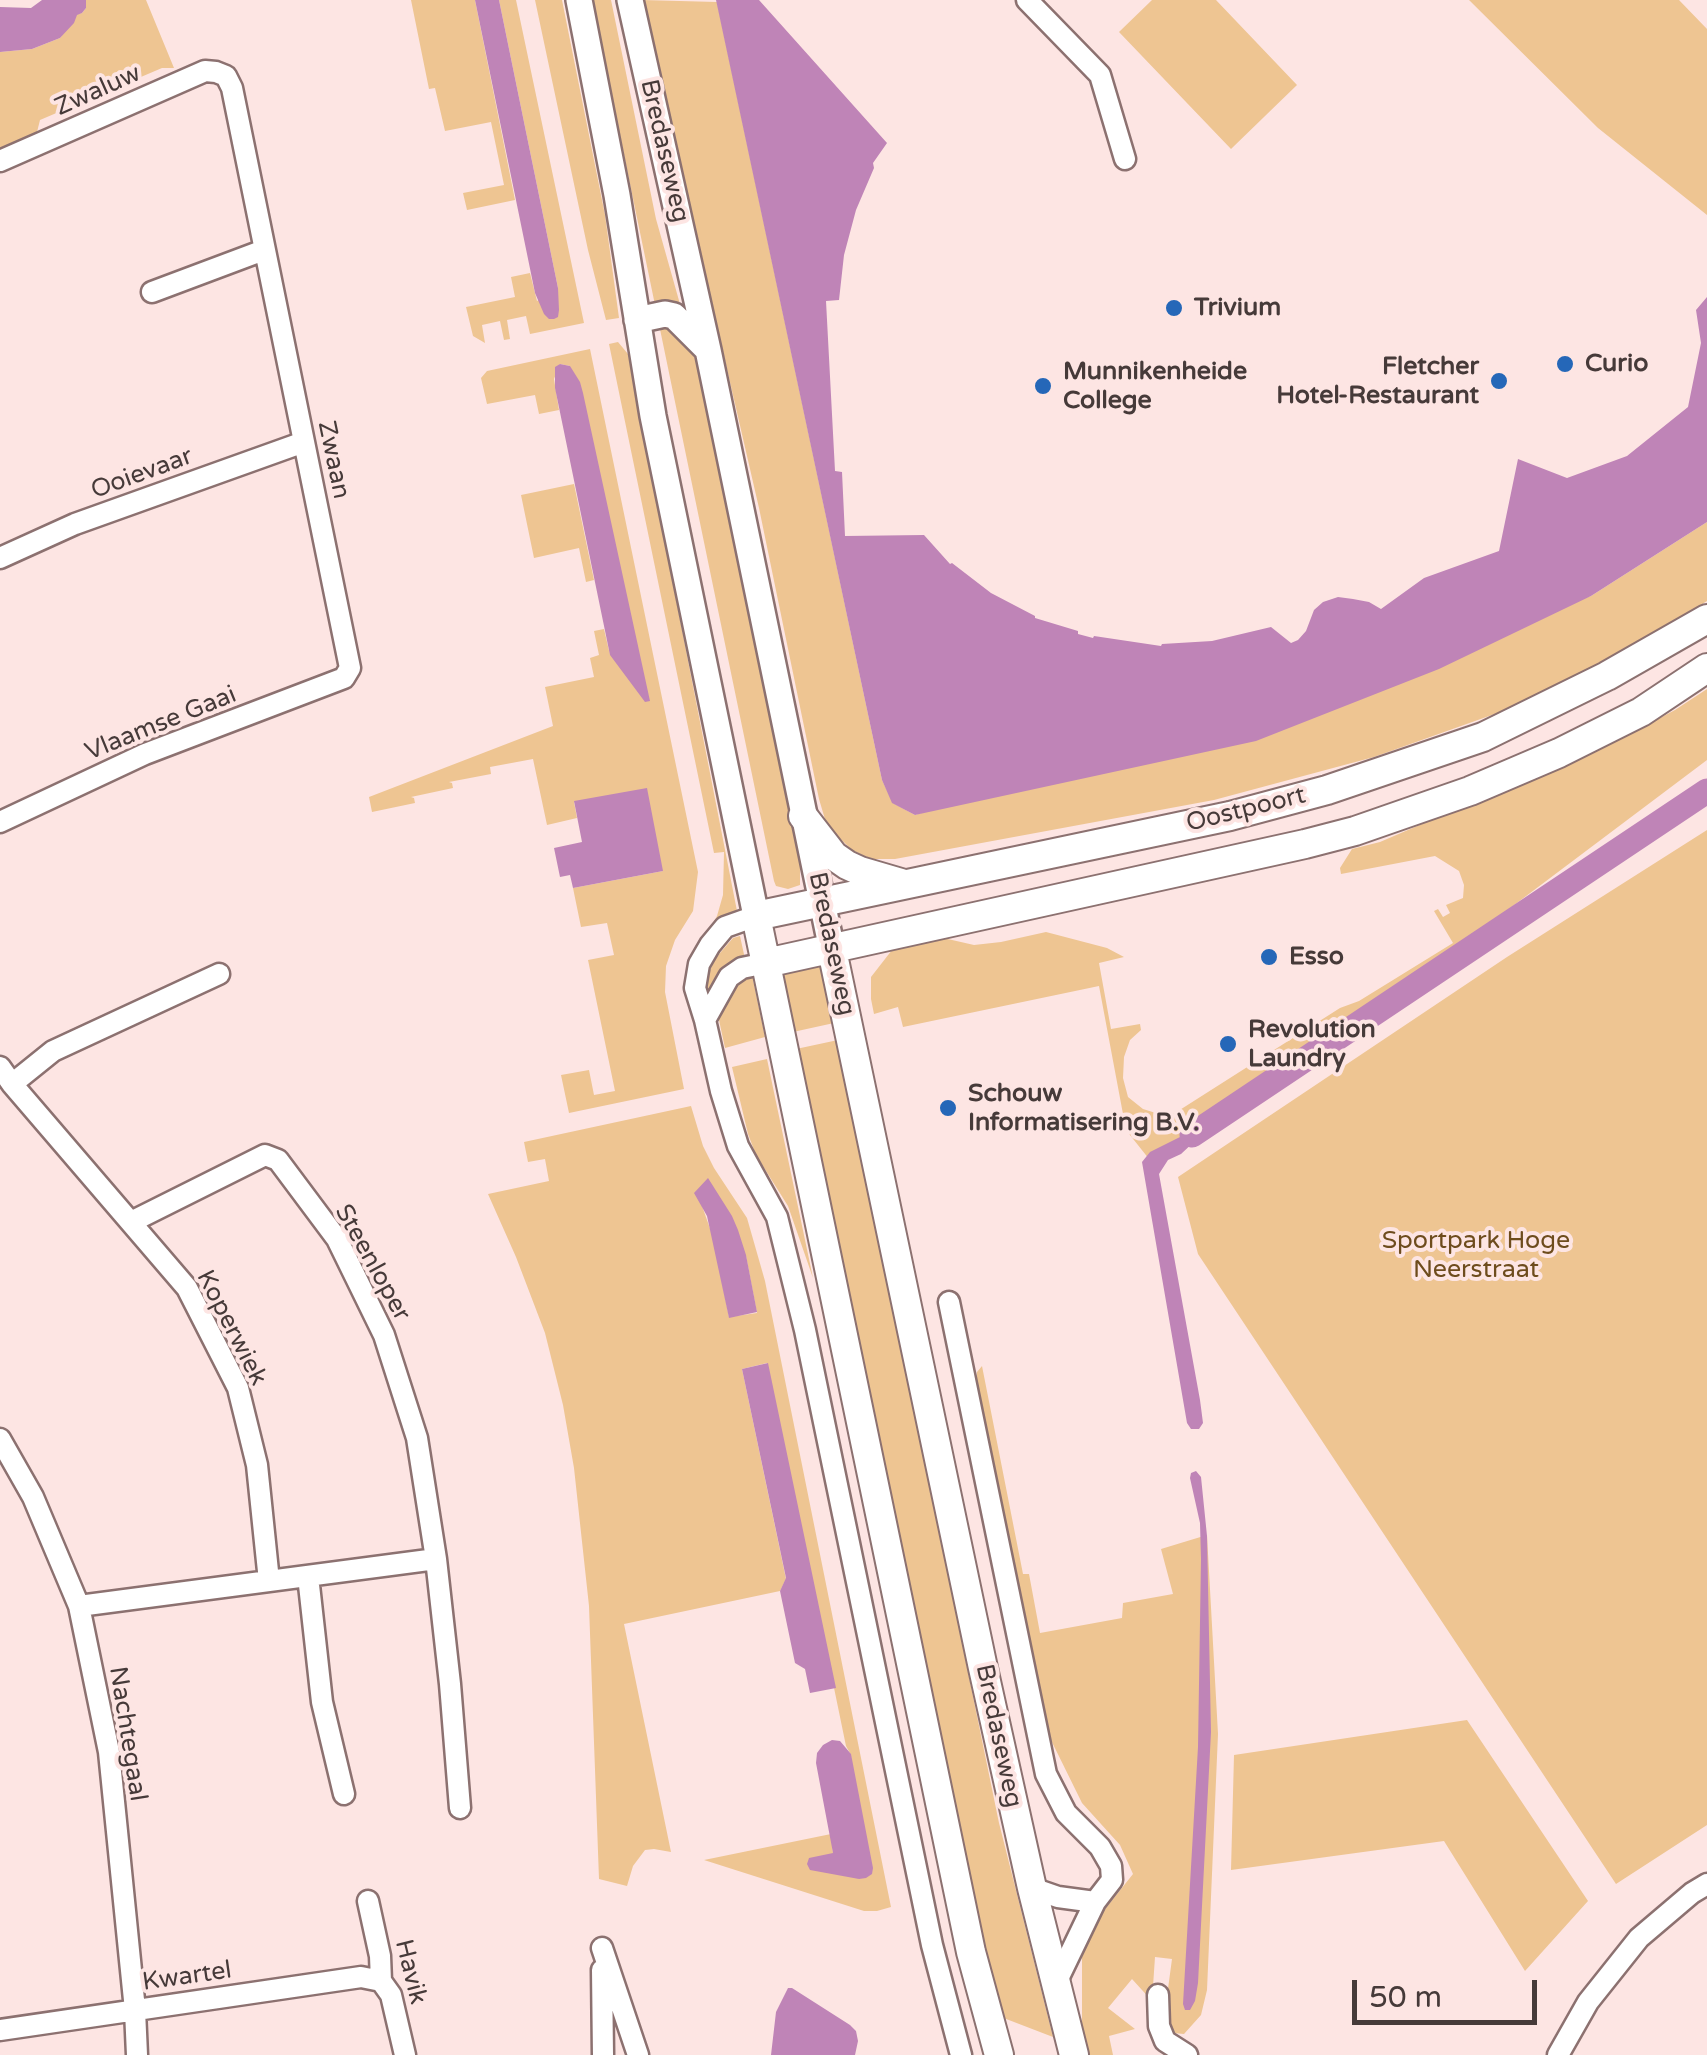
<!DOCTYPE html>
<style>
body{margin:0}
#map{position:relative;width:1707px;height:2055px;overflow:hidden;background:#fde5e3;font-family:"Varela Round",sans-serif}
canvas{display:block}
.scale{position:absolute;left:1352px;top:1980px;width:185px;height:45px;box-sizing:border-box;border:5px solid #463a39;border-top:0;padding-left:12px;font-size:30px;line-height:35px;white-space:nowrap;color:#463a39;-webkit-text-stroke:8px #fde5e3;paint-order:stroke}
</style>
<div id="map">
<canvas width="1707" height="2055"></canvas>
<div class="scale">50 m</div>
</div>
<script>
const g = document.querySelector('canvas').getContext('2d');
g.lineJoin = 'round';
function paint(path, color) {
  g.fillStyle = color;
  g.fill(path, 'evenodd');
}
function poly(rows) {
  const path = new Path2D();
  for (const r of rows) {
    path.moveTo(r[0], r[1]);
    for (let i = 2; i < r.length; i += 2) path.lineTo(r[i], r[i + 1]);
  }
  return path;
}
function stroke(path, color, width, dash) {
  g.strokeStyle = color;
  g.lineWidth = width;
  g.lineCap = dash ? 'butt' : 'round';
  g.setLineDash(dash || []);
  g.stroke(path);
}
function drawText(font, color, halo, rows, align = 'center') {
  g.font = font + ' "Varela Round",sans-serif';
  g.lineWidth = 8;
  g.setLineDash([]);
  g.textBaseline = 'middle';
  g.strokeStyle = halo;
  g.fillStyle = color;
  for (const [text, x, y, turn = 0] of rows) {
    g.save();
    g.translate(x, y);
    g.rotate((+turn || 0) * Math.PI / 180);
    g.textAlign = isNaN(turn) ? turn : align;
    if (halo) g.strokeText(text, 0, 0);
    g.fillText(text, 0, 0);
    g.restore();
  }
}
paint(poly([
 [86,0,146,0,174,68,162,68,40,120,37,132,0,148,0,52,32,49,60,38,77,14,82,13,86,8],
 [411,0,475,0,515,200,467,210,463,193,504,185,491,122,445,131,435,88,429,89],
 [499,0,516,0,584,323,530,334,526,316,507,320,510,339,504,340,500,321,482,325,485,343,473,336,466,307,515,297,511,277,530,273,537,301,558,288],
 [535,0,562,0,605,215,619,318,606,320,588,250],
 [592,0,611,0,656,219,698,368,800,861,800,885,788,889,776,886,774,881],
 [642,0,717,2,882,780,893,803,915,815,1591,596,1707,522,1707,601,1650,637,1534,700,1374,757,1214,800,895,859,871,859,852,850,827,826,819,799,759,508],
 [1152,0,1216,0,1297,85,1231,149,1119,32],
 [1469,0,1679,0,1707,29,1707,215,1598,128],
 [618,342,628,354,737,911,695,956,717,916,723,895,724,852,714,853,609,344],
 [590,349,698,872,693,911,675,940,666,966,665,992,684,1089,569,1113,561,1075,589,1070,594,1095,615,1091,588,960,614,955,607,923,581,927,573,888,663,871,574,802,577,818,547,825,533,759,490,767,491,774,449,782,452,783,453,788,411,797,414,798,415,803,372,812,369,797,553,726,545,687,594,677,590,658,599,655,594,631,604,629,610,655,570,366,560,364,554,379,559,410,539,414,535,395,487,404,481,378,487,371],
 [574,484,594,580,586,582,579,548,534,558,521,495],
 [1707,689,1707,760,1457,948,1191,1127,1153,1164,1126,1130,1099,986,903,1027,898,1007,874,1014,871,999,871,977,892,950,906,944,939,937,974,945,1001,942,1046,932,1107,948,1124,957,1099,963,1111,1029,1140,1024,1141,1030,1130,1040,1124,1057,1123,1078,1128,1097,1143,1109,1159,1114,1175,1113,1340,1008,1359,1001,1453,943,1434,911,1438,909,1443,917,1450,913,1446,905,1463,898,1464,885,1459,871,1435,856,1341,874,1340,868,1352,849,1380,842,1620,739,1675,710],
 [1707,830,1707,1825,1616,1884,1198,1254,1178,1177,1507,957],
 [740,936,745,959,709,992,706,988,708,976,714,960,733,938],
 [812,962,819,966,824,974,834,1023,793,1032,782,982,784,972],
 [752,975,765,1037,725,1048,719,1020,721,1007,738,979],
 [838,1040,999,1823,1053,2037,1001,2017,965,1865,796,1049],
 [767,1059,813,1278,788,1206,756,1155,748,1134,732,1067],
 [691,1106,703,1146,714,1168,747,1218,765,1281,891,1907,877,1911,864,1911,704,1860,831,1834,833,1853,859,1879,851,1755,846,1746,767,1363,742,1369,786,1579,780,1591,624,1624,671,1852,654,1849,645,1850,633,1866,627,1886,599,1879,589,1606,574,1468,563,1405,545,1333,516,1257,488,1194,549,1181,545,1159,528,1162,524,1142],
 [701,1203,746,1256,757,1313,729,1317,713,1237],
 [982,1366,1023,1574,1029,1574,1040,1633,1122,1618,1123,1603,1173,1594,1161,1549,1207,1535,1218,1734,1207,1990,1201,2015,1184,2034,1173,2033,1165,2011,1172,1959,1155,1957,1152,2001,1132,1979,1108,2008,1135,2029,1109,2036,1113,2055,1086,2055,1082,2038,1082,1957,1098,1918,1133,1874,1120,1845,1082,1803,1047,1732,976,1382,977,1372],
 [1467,1720,1588,1901,1525,1971,1444,1841,1231,1870,1234,1755]
]), '#eec592');
paint(poly([
 [42,0,86,0,86,8,82,13,77,15,74,23,60,38,32,49,0,52,0,7,31,8],
 [475,0,499,0,558,288,559,310,558,317,554,319,549,319,544,314,535,293],
 [716,0,759,0,887,143,873,163,874,168,856,210,844,255,839,300,826,301,835,471,842,472,845,536,924,535,950,564,952,563,991,593,1035,616,1035,618,1078,631,1078,634,1093,638,1094,636,1161,646,1162,644,1212,641,1271,627,1291,643,1298,640,1306,631,1314,610,1323,602,1338,597,1353,599,1369,602,1381,609,1424,578,1499,551,1518,459,1567,478,1627,456,1688,407,1701,343,1696,310,1707,297,1707,522,1591,596,1439,669,1256,741,915,815,892,803,882,780],
 [560,364,570,366,580,382,583,393,650,701,645,702,610,655,555,388,555,367],
 [647,788,663,871,573,888,570,875,560,877,554,848,582,842,574,801],
 [1190,1132,1195,1141,1181,1154,1168,1160,1159,1174,1200,1400,1203,1423,1199,1429,1191,1429,1187,1423,1142,1162,1150,1152],
 [708,1178,732,1216,738,1230,746,1255,757,1312,729,1318,707,1216,694,1193],
 [768,1363,836,1688,810,1693,805,1669,795,1663,780,1591,786,1578,742,1369],
 [1196,1471,1201,1477,1207,1536,1211,1732,1198,1983,1195,2001,1190,2010,1185,2010,1183,2004,1198,1747,1201,1559,1200,1523,1190,1478,1191,1473],
 [832,1740,840,1741,851,1754,873,1868,872,1874,866,1878,859,1879,810,1870,807,1864,809,1858,833,1853,816,1763,817,1753,823,1745],
 [788,1988,792,1988,850,2025,856,2031,858,2041,855,2055,771,2055,776,2012]
]), '#bf84b7');
stroke(poly([
 [1192,1135,1707,791]
]), '#bf84b7', 25);
const minor = poly([
 [1027,0,1100,75,1125,159],
 [0,161,205,71,216,72,226,76,232,88,350,668,344,678,145,754,0,822],
 [152,292,264,250],
 [0,558,75,524,304,442],
 [756,916,725,927,710,945,699,964,695,988,705,1020,721,1091,738,1146,777,1217,805,1330,932,1945,961,2055],
 [705,1020,729,977,742,968,766,963],
 [0,1067,12,1084,187,1288,238,1388,257,1465,269,1581,79,1606],
 [12,1084,53,1051,219,974],
 [131,1222,265,1155,278,1160,337,1239,384,1335,417,1438,436,1559,450,1684,460,1808],
 [949,1302,1046,1774,1066,1813,1100,1847,1111,1866,1112,1880,1095,1902,1056,1983],
 [0,1439,33,1497,79,1606,109,1752,135,2010,137,2055],
 [308,1576,322,1702,344,1794],
 [269,1581,436,1559],
 [1032,1888,1058,1897,1095,1902],
 [368,1901,380,1956,381,1981,391,1995,405,2055],
 [602,1948,638,2055],
 [602,1970,603,2055],
 [1158,1995,1159,2026,1165,2041,1187,2055],
 [0,2030,361,1977,381,1981],
 [1558,2055,1588,2002,1639,1938,1692,1893,1707,1884]
]);
const tertiary = poly([
 [579,0,617,195,653,416,756,916],
 [630,0,708,350,832,950],
 [637,320,665,314,674,316,708,350]
]);
const secondary = poly([
 [803,816,834,856,847,865,860,871,901,883],
 [832,950,983,1668,1032,1888,1074,2055],
 [766,963,1305,844,1355,831,1470,791,1559,753,1641,712,1707,668],
 [999,2055,971,1952,756,916,1230,816,1327,790,1483,737,1607,676,1707,619]
]);
stroke(minor, '#8c7170', 25);
stroke(tertiary, '#8c7170', 30);
stroke(secondary, '#8c7170', 32);
stroke(minor, '#fff', 20);
stroke(tertiary, '#fff', 25);
stroke(secondary, '#fff', 28);
for (const [x, y, r, color] of [
 [1174,308,10,"#2567b8"],
 [1565,364,10,"#2567b8"],
 [1499,381,10,"#2567b8"],
 [1043,386,10,"#2567b8"],
 [1269,957,10,"#2567b8"],
 [1228,1044,10,"#2567b8"],
 [948,1108,10,"#2567b8"]
]) {
  const dot = new Path2D();
  dot.arc(x, y, r, 0, 2 * Math.PI);
  g.fillStyle = color;
  g.fill(dot);
  stroke(dot, '#fde5e3', 4);
}
drawText('25px', '#463a39', '#fde5e3', [
 ["Zwaluw",98,91,-24],
 ["Bredaseweg",664,151,77],
 ["Zwaan",333,460,78],
 ["Ooievaar",142,474,-20],
 ["Vlaamse Gaai",161,724,-22],
 ["Oostpoort",1246,810,-14],
 ["Bredaseweg",831,944,78],
 ["Steenloper",372,1263,61],
 ["Koperwiek",231,1328,63],
 ["Nachtegaal",127,1734,81],
 ["Bredaseweg",998,1736,78],
 ["Havik",410,1972,76],
 ["Kwartel",187,1977,-8]
]);
drawText('bold 25px', '#463a39', '#fde5e3', [
 ["Trivium",1194,308],
 ["Curio",1585,364],
 ["Fletcher",1479,367,"right"],
 ["Hotel-Restaurant",1479,396,"right"],
 ["Munnikenheide",1063,372],
 ["College",1063,401],
 ["Esso",1289,957],
 ["Revolution",1248,1030],
 ["Laundry",1248,1059],
 ["Schouw",968,1094],
 ["Informatisering B.V.",968,1123]
], 'left');
drawText('25px', '#6e4c1d', '#fde5e3', [
 ["Sportpark Hoge",1476,1241],
 ["Neerstraat",1476,1270]
]);
</script>
